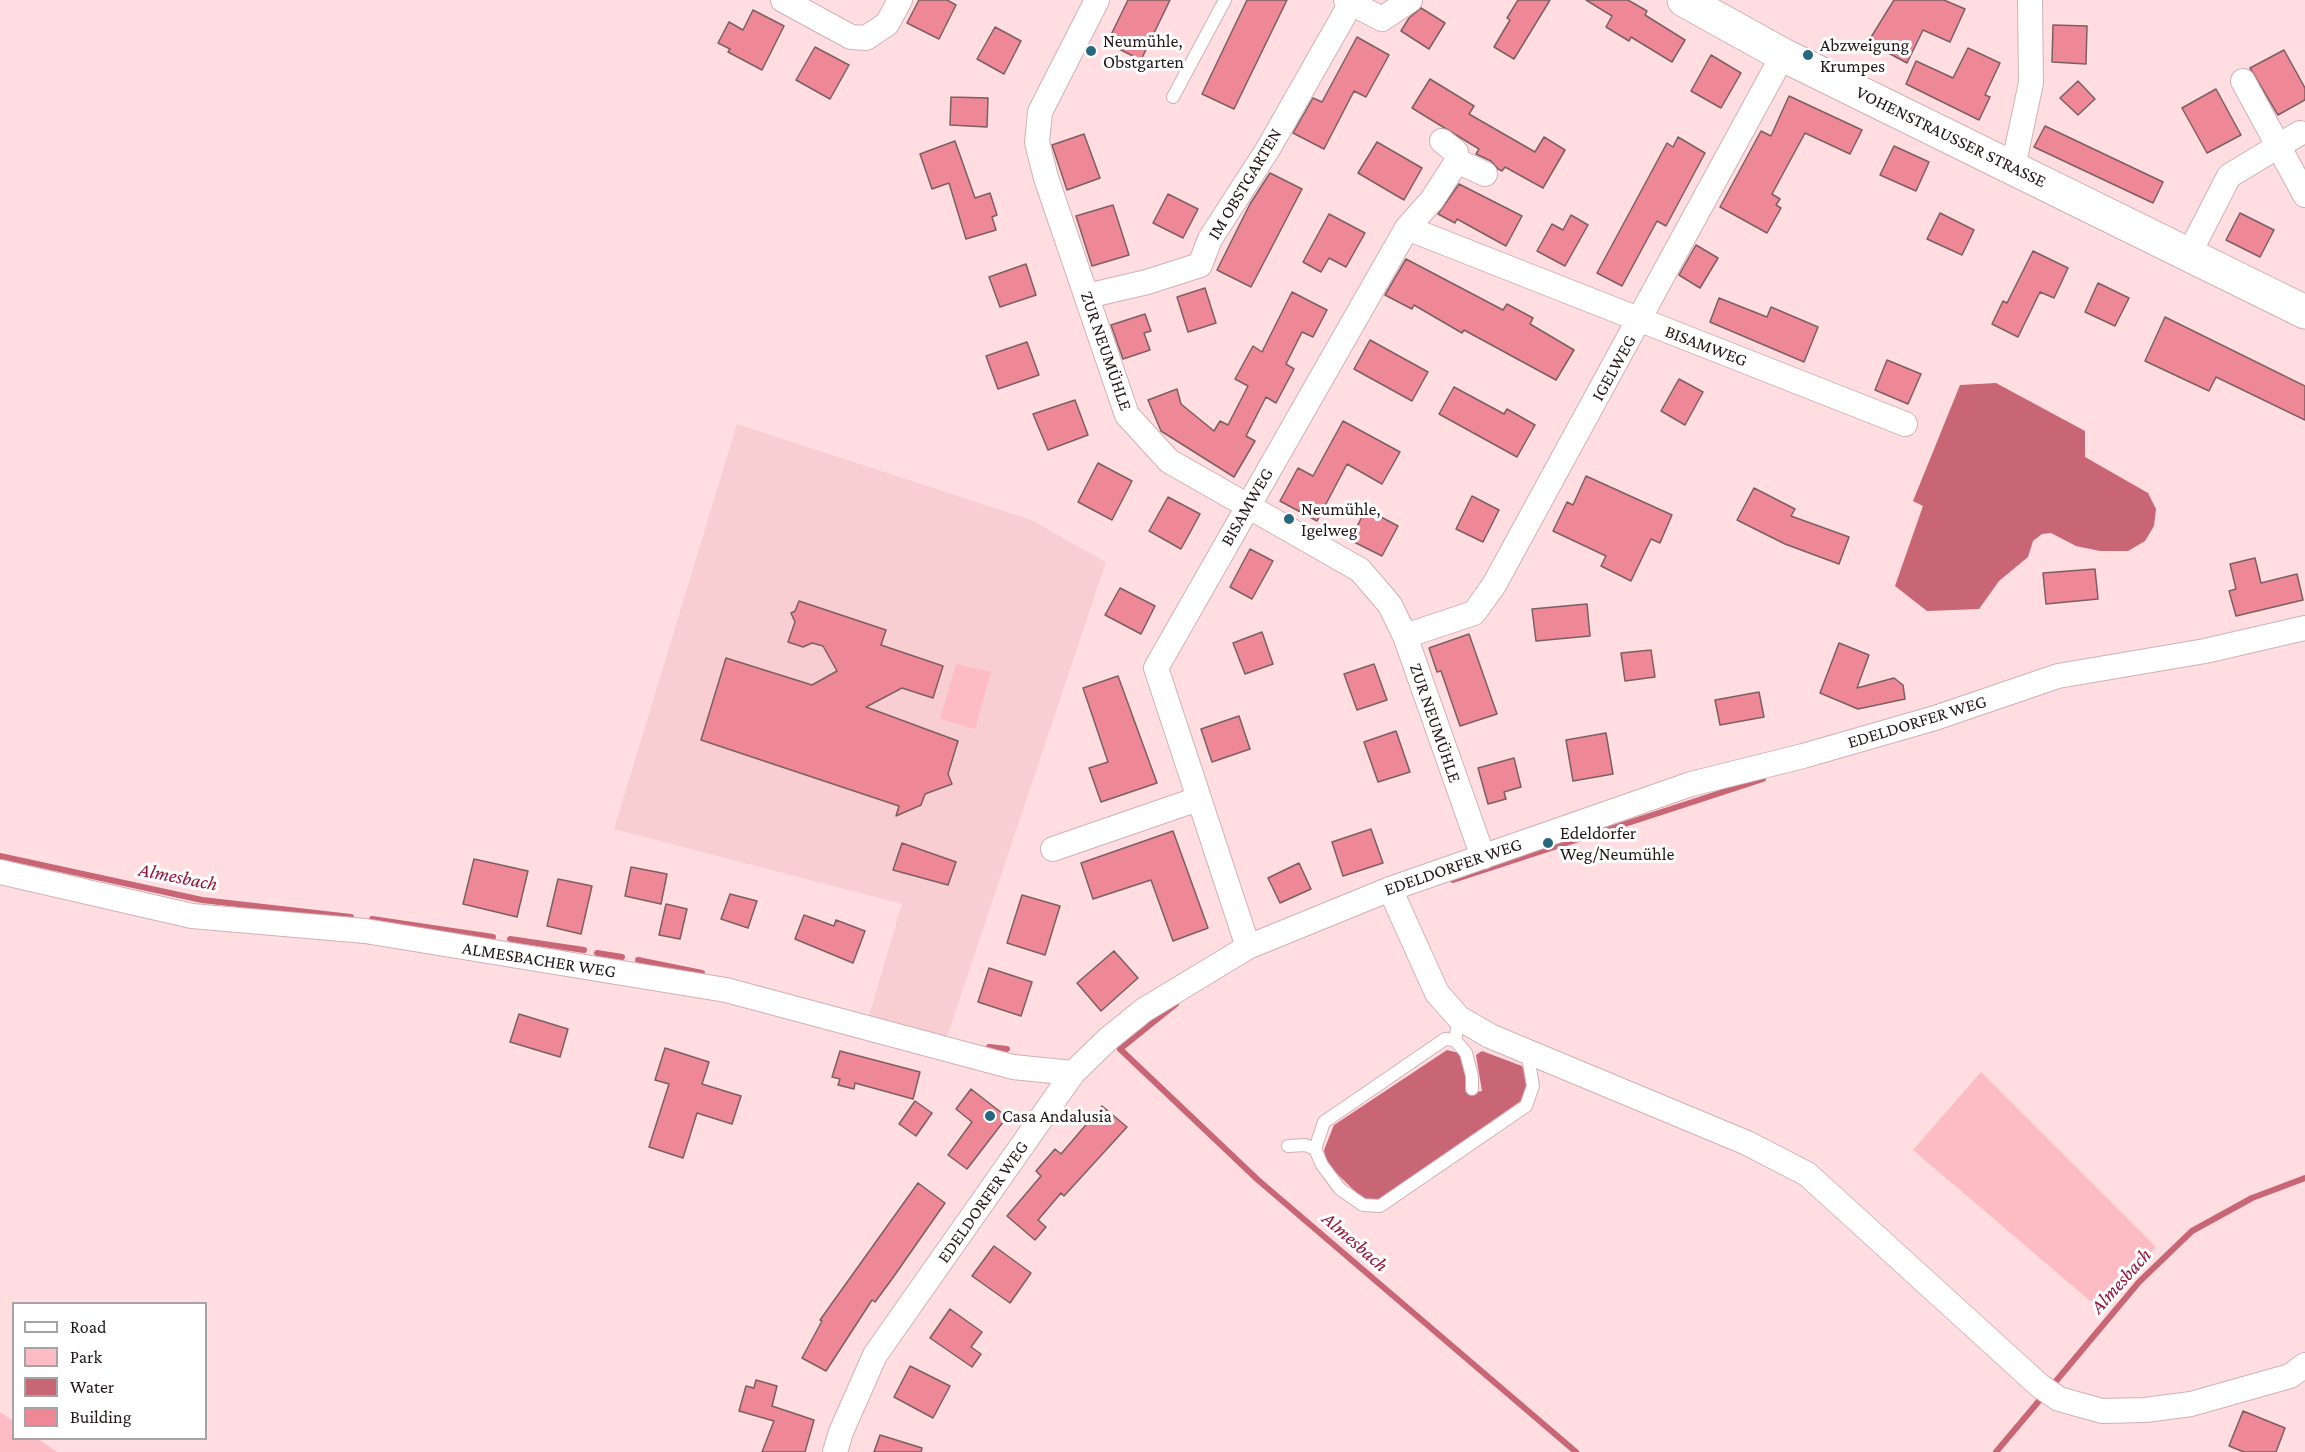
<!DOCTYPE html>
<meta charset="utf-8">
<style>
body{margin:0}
#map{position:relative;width:2305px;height:1452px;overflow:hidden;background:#ffdde0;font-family:"Crimson Pro",serif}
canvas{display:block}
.legend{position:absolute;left:12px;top:1302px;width:195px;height:138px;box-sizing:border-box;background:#fff;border:2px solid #a7a2a3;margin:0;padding:8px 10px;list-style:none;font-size:18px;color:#231718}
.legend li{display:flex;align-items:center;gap:12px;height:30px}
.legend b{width:30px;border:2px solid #a7a2a3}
</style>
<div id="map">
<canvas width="2305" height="1452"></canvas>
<ul class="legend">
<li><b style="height:8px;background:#fff"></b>Road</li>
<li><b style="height:16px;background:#fdbcc3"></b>Park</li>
<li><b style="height:16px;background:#c96676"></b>Water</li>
<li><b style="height:16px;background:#ee8796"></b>Building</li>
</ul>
</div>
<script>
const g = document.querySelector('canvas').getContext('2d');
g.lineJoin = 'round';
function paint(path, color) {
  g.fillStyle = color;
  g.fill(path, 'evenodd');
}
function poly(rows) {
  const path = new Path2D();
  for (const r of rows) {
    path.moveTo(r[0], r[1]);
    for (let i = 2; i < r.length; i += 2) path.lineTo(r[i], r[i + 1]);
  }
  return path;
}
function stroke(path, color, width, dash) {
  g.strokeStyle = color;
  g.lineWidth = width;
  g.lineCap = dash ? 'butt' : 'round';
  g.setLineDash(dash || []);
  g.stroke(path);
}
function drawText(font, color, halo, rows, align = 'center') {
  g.font = font + ' "Crimson Pro",serif';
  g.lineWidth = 6;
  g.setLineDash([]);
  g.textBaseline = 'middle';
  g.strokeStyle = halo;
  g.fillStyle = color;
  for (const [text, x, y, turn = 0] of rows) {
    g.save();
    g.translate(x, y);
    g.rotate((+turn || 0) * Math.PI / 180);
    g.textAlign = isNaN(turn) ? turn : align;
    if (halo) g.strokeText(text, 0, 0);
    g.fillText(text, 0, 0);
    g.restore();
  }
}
paint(poly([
 [737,424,1031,520,1106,562,945,1042,868,1019,902,904,614,829]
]), '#f8ced2');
paint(poly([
 [956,664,991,672,975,729,940,719],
 [1981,1072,2156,1247,2102,1311,1913,1150],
 [0,1412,13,1421,14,1438,38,1439,57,1452,0,1452]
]), '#fdbcc3');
paint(poly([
 [1996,383,2085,431,2085,457,2148,493,2156,509,2154,526,2145,541,2128,551,2100,551,2076,546,2051,533,2042,534,2033,541,2028,557,1999,581,1979,609,1927,611,1895,586,1923,506,1913,501,1960,385],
 [1447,1050,1459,1053,1470,1093,1482,1091,1476,1055,1482,1051,1522,1066,1528,1084,1522,1100,1379,1200,1363,1199,1327,1164,1324,1150,1334,1125]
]), '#c96676');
stroke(poly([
 [0,856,202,900,351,917],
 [1453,880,1763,779],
 [372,919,493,937],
 [510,939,584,950],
 [597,953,622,957],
 [638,960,702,973],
 [1176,1004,1120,1049,1258,1180,1576,1452],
 [989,1047,1007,1049],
 [2051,1387,2139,1282,2192,1231,2252,1198,2305,1178],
 [1996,1452,2044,1395]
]), '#c96676', 6);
const building = poly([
 [919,0,947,0,956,5,939,39,907,23,919,0],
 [1128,0,1170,0,1141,60,1107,43,1128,0],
 [1247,0,1287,0,1234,109,1202,94,1247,0],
 [1518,0,1550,0,1514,59,1494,47,1510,20,1507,18,1518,0],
 [1586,0,1628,0,1647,11,1645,15,1685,40,1672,62,1631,37,1629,41,1606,27,1612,16,1586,0],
 [1894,0,1944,0,1965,9,1950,42,1923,30,1907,63,1868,42,1894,0],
 [1421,8,1445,23,1429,49,1401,31,1409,18,1421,8],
 [753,10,784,26,762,70,728,52,730,49,718,43,729,22,743,30,753,10],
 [2053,25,2087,26,2086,64,2052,62,2053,25],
 [995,27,1021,41,1004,74,977,59,995,27],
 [1357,37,1389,55,1366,97,1354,91,1324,149,1293,133,1313,98,1322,102,1357,37],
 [815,47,849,65,830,99,796,80,815,47],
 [1968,48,2000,63,1985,95,1990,97,1979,120,1906,84,1916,61,1953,78,1968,48],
 [2284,50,2305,88,2305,100,2278,115,2250,68,2284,50],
 [1711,55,1741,73,1721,108,1691,91,1711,55],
 [1430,79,1474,106,1469,114,1535,152,1544,137,1565,150,1543,188,1505,167,1502,171,1498,169,1491,161,1476,154,1479,149,1412,108,1430,79],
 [2078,81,2095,99,2078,115,2060,98,2078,81],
 [2216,89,2241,135,2207,153,2182,108,2216,89],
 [1789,96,1862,130,1850,154,1805,133,1772,194,1780,199,1776,205,1781,208,1767,233,1720,207,1761,131,1771,136,1789,96],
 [951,97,988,98,987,127,950,125,951,97],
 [2045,126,2163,182,2153,203,2034,147,2045,126],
 [1084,134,1100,178,1067,190,1052,145,1084,134],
 [1678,137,1705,153,1666,226,1657,221,1622,286,1597,273,1667,143,1673,147,1678,137],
 [955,141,975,198,990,193,997,215,992,217,996,230,966,239,949,183,932,189,920,154,955,141],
 [1377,142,1422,168,1404,200,1358,173,1377,142],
 [1894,146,1929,162,1916,191,1880,175,1894,146],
 [1270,173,1302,189,1251,287,1217,270,1250,204,1270,173],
 [1459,184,1522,216,1506,246,1457,219,1455,223,1438,214,1459,184],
 [1168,194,1198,209,1183,238,1153,223,1168,194],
 [1113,205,1129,255,1092,266,1076,216,1113,205],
 [1940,213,1974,230,1962,255,1927,239,1940,213],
 [2240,213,2274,230,2260,257,2226,240,2240,213],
 [1329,214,1365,233,1346,267,1329,258,1321,272,1303,262,1329,214],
 [1571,215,1588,225,1565,266,1537,251,1552,224,1563,230,1571,215],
 [1696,245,1718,258,1700,288,1679,275,1696,245],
 [2033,251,2068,268,2054,298,2040,292,2018,337,1992,324,2003,301,2007,303,2033,251],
 [1406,259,1503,310,1507,304,1533,318,1530,324,1574,350,1556,380,1464,330,1462,333,1414,305,1412,309,1385,295,1406,259],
 [1026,264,1036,295,1000,307,989,277,1026,264],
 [2098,283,2129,298,2115,326,2085,312,2098,283],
 [1205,288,1216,323,1188,332,1177,297,1205,288],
 [1292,292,1327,310,1313,337,1302,332,1286,364,1294,369,1276,403,1266,397,1246,436,1255,441,1234,477,1161,431,1148,400,1177,389,1181,404,1214,431,1220,421,1228,425,1248,386,1235,379,1253,346,1262,352,1292,292],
 [1719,298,1767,317,1771,307,1818,327,1804,362,1710,322,1719,298],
 [1145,314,1151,331,1144,333,1150,350,1123,359,1111,325,1145,314],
 [2165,317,2305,386,2305,420,2216,377,2209,391,2145,361,2165,317],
 [1370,340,1428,372,1412,401,1354,369,1370,340],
 [1027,342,1039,375,998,389,986,356,1027,342],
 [1887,360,1921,374,1908,404,1875,390,1887,360],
 [1679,379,1703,392,1685,425,1661,411,1679,379],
 [1454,387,1504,414,1507,409,1535,425,1517,457,1439,414,1454,387],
 [1075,400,1088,435,1048,450,1033,414,1075,400],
 [1343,421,1400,452,1382,484,1347,464,1317,521,1280,501,1298,468,1313,476,1343,421],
 [1098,463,1132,481,1112,520,1078,502,1098,463],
 [1586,476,1672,515,1660,543,1651,539,1631,581,1601,566,1606,556,1553,531,1567,502,1573,505,1586,476],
 [1754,488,1795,509,1791,516,1849,537,1839,564,1785,544,1737,520,1754,488],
 [1472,496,1499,510,1483,542,1456,529,1472,496],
 [1168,497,1200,514,1181,549,1149,531,1168,497],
 [1366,509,1398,526,1382,556,1350,540,1366,509],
 [1250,549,1273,561,1252,599,1230,587,1250,549],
 [2255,558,2261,583,2297,574,2303,600,2236,616,2229,591,2236,589,2230,564,2255,558],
 [2095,569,2098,599,2046,604,2043,573,2095,569],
 [1120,588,1155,606,1141,634,1105,615,1120,588],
 [799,601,886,630,881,645,943,666,933,698,902,688,866,707,958,741,948,774,952,784,925,794,921,805,896,816,899,806,701,740,726,658,812,685,837,671,823,646,812,643,803,647,788,642,795,622,791,613,795,611,799,601],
 [1587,604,1590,636,1536,641,1532,609,1587,604],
 [1262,632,1273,664,1245,674,1233,643,1262,632],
 [1469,634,1497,714,1460,726,1441,671,1437,672,1429,648,1469,634],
 [1839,643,1869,655,1857,688,1894,678,1903,685,1905,699,1858,709,1820,693,1839,643],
 [1651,650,1655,677,1625,681,1621,653,1651,650],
 [1374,664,1387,700,1357,710,1344,674,1374,664],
 [1118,676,1157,783,1101,802,1089,768,1108,762,1083,688,1118,676],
 [1759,692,1764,717,1720,725,1715,700,1759,692],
 [1239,716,1250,749,1212,762,1201,729,1239,716],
 [1396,731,1410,772,1378,782,1364,742,1396,731],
 [1606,733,1613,774,1573,781,1566,740,1606,733],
 [1514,758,1521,787,1504,792,1506,799,1488,804,1478,768,1514,758],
 [1371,829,1383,863,1343,876,1332,842,1371,829],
 [1173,831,1208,928,1173,941,1151,880,1093,899,1081,863,1173,831],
 [902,843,956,862,948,885,893,870,902,843],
 [474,859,528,871,517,917,463,904,474,859],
 [1299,863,1311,889,1280,903,1268,878,1299,863],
 [631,867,667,874,661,904,625,896,631,867],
 [558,879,592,886,581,934,547,926,558,879],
 [730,894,757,901,748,928,721,919,730,894],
 [1022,895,1060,906,1045,955,1007,943,1022,895],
 [666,904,687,909,680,939,659,935,666,904],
 [804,915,834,926,836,920,865,931,853,963,795,939,804,915],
 [1114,951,1138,978,1101,1011,1077,983,1114,951],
 [989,968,1032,982,1021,1016,978,1002,989,968],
 [519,1014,568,1029,560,1057,510,1042,519,1014],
 [665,1048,709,1062,702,1084,741,1096,732,1124,697,1113,683,1158,649,1147,669,1084,655,1080,665,1048],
 [840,1051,920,1072,913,1099,855,1083,854,1089,838,1085,840,1079,832,1077,840,1051],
 [971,1089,1007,1117,967,1169,948,1155,972,1122,956,1109,971,1089],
 [915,1101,932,1113,916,1136,899,1124,915,1101],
 [1102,1106,1127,1127,1064,1196,1061,1193,1038,1220,1046,1227,1035,1240,1007,1216,1041,1176,1036,1171,1055,1149,1061,1154,1102,1106],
 [918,1183,945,1203,892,1279,875,1302,872,1300,826,1371,802,1358,822,1321,820,1320,918,1183],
 [994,1246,1031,1273,1010,1303,972,1276,994,1246],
 [950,1309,982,1332,971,1347,981,1354,972,1367,930,1338,950,1309],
 [910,1366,950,1386,933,1418,894,1397,910,1366],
 [756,1380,777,1386,772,1406,814,1420,805,1452,762,1452,774,1421,739,1411,746,1386,754,1388,756,1380],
 [2243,1411,2285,1428,2276,1452,2244,1452,2229,1446,2243,1411],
 [880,1435,922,1448,921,1452,874,1452,880,1435]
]);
paint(building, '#ee8796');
stroke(building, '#7c5f62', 1.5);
const service = poly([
 [1173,97,1225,0],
 [1459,1018,1455,1040,1445,1039,1324,1122,1315,1149,1322,1165,1340,1189,1363,1205,1380,1206,1526,1106,1533,1086,1527,1051],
 [1455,1040,1466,1053,1472,1076,1472,1089],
 [1288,1146,1305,1145,1315,1149]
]);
const minor = poly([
 [783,0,851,37,866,38,887,24,900,0],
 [1097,0,1040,112,1037,142,1046,178,1127,415,1169,461,1360,570,1390,605,1405,636,1483,857],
 [1351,3,1382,19,1410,0],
 [2243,81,2305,195],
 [1442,141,1456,152,1457,161],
 [2013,167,2031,83,2030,0],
 [1407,228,1905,424],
 [2189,254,2229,176,2300,133],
 [1087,296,1147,282,1200,265,1210,239,1268,149,1351,3,1346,0],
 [1405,636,1474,613,1494,585,1783,55],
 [1053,849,1198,799],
 [0,872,192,916,365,931,726,990,1013,1067,1073,1073],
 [1390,889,1437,993,1459,1018,1490,1036,1747,1143,1807,1174,2040,1386,2059,1399,2102,1411,2145,1410,2191,1404,2290,1376,2305,1365],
 [1248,947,1156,668,1407,228,1432,200,1457,161,1485,174],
 [835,1452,841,1432,875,1355,1073,1073,1108,1039,1144,1010,1248,947,1390,889,1691,784,1803,756,1935,718,2058,676,2205,651,2305,628]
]);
const secondary = poly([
 [1684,0,1783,55,2305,312]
]);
stroke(service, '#d1b0b4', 14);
stroke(minor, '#d1b0b4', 26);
stroke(secondary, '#d1b0b4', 35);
stroke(service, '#fff', 12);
stroke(minor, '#fff', 24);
stroke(secondary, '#fff', 33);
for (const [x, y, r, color] of [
 [1091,51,6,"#27687c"],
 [1808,55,6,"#27687c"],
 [1289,519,6,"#27687c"],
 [1548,843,6,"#27687c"],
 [990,1116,6,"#27687c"]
]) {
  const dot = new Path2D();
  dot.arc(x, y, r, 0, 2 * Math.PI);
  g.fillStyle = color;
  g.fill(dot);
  stroke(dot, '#fff', 2);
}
drawText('18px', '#231718', '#fff', [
 ["Neumühle,",1103,41],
 ["Obstgarten",1103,62],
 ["Abzweigung",1820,45],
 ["Krumpes",1820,66],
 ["Neumühle,",1301,509],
 ["Igelweg",1301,530],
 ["Edeldorfer",1560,833],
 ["Weg/Neumühle",1560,854],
 ["Casa Andalusia",1002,1116]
], 'left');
drawText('18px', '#231718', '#fff', [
 ["VOHENSTRAUSSER STRASSE",1951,137,26],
 ["IM OBSTGARTEN",1245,184,-59],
 ["BISAMWEG",1706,346,21],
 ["ZUR NEUMÜHLE",1106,351,71],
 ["IGELWEG",1614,368,-61],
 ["BISAMWEG",1247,507,-60],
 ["EDELDORFER WEG",1917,722,-17],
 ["ZUR NEUMÜHLE",1435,723,71],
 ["EDELDORFER WEG",1453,867,-19],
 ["ALMESBACHER WEG",539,960,9],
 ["EDELDORFER WEG",983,1202,-55]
]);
drawText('italic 20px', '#911539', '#fff', [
 ["Almesbach",178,877,11],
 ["Almesbach",1355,1242,41],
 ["Almesbach",2121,1281,-48]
]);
</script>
